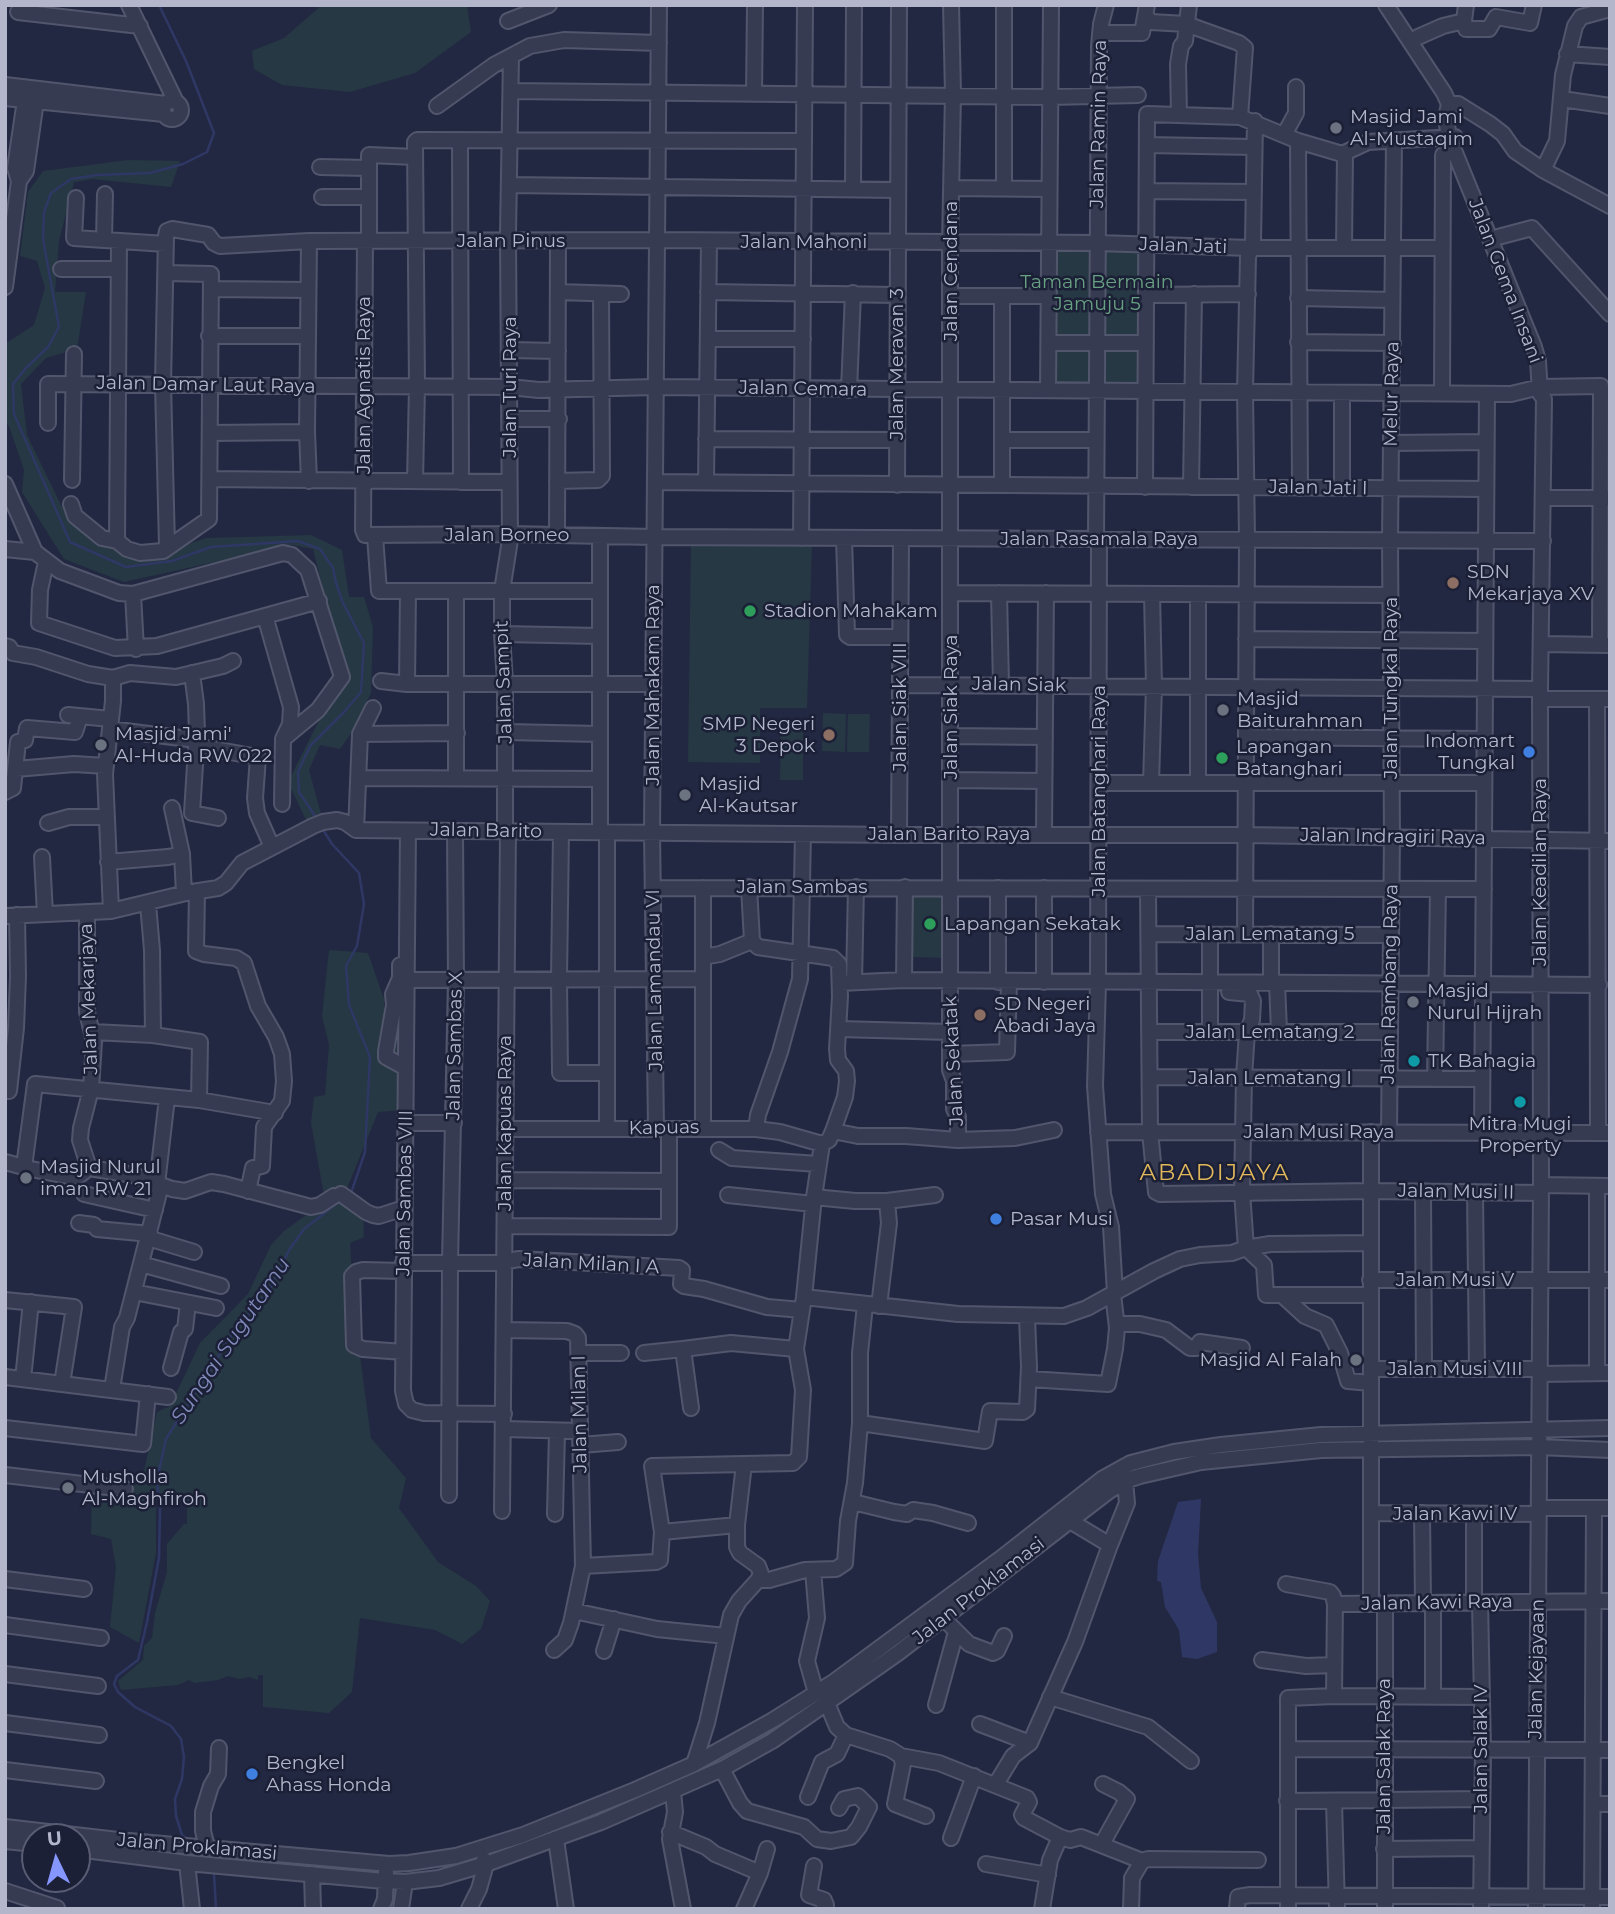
<!DOCTYPE html>
<style>
body{margin:0}
#map{position:relative;width:1615px;height:1914px;overflow:hidden;background:#232842;font-family:Montserrat,sans-serif}
canvas{display:block}
.frame{position:absolute;inset:0;border:7px solid #b4b7cc;pointer-events:none}
.north{position:absolute;left:21px;top:1823px;width:70px;height:70px;box-sizing:border-box;background:#1c2037;border:2px solid #595c73;border-radius:50%;rotate:355deg;font-size:19px;font-weight:700;line-height:28px;text-align:center;color:#b4b7cc}
.north::after{content:'';display:block;margin:auto;width:24px;height:32px;background:#8696ff;clip-path:polygon(50% 0,100% 100%,50% 72%,0 100%)}
</style>
<div id="map">
<canvas width="1615" height="1914"></canvas>
<div class="frame"></div>
<div class="north">U</div>
</div>
<script>
const g = document.querySelector('canvas').getContext('2d');
g.lineJoin = 'round';
function paint(path, color) {
  g.fillStyle = color;
  g.fill(path, 'evenodd');
}
function poly(rows) {
  const path = new Path2D();
  for (const r of rows) {
    if (r.length === 3) {
      path.moveTo(r[0] + r[2], r[1]);
      path.arc(r[0], r[1], r[2], 0, 2 * Math.PI);
      continue;
    }
    path.moveTo(r[0], r[1]);
    for (let i = 2; i < r.length; i += 2) path.lineTo(r[i], r[i + 1]);
  }
  return path;
}
function stroke(path, color, width, dash) {
  g.strokeStyle = color;
  g.lineWidth = width;
  g.lineCap = dash ? 'butt' : 'round';
  g.setLineDash(dash || []);
  g.stroke(path);
}
function drawText(font, color, halo, rows, align = 'center') {
  g.font = font + ' Montserrat,sans-serif';
  g.lineWidth = 5;
  g.setLineDash([]);
  g.textBaseline = 'middle';
  g.strokeStyle = halo;
  g.fillStyle = color;
  for (const [text, x, y, turn = 0] of rows) {
    g.save();
    g.translate(x, y);
    g.rotate((+turn || 0) * Math.PI / 180);
    g.textAlign = isNaN(turn) ? turn : align;
    if (halo) g.strokeText(text, 0, 0);
    g.fillText(text, 0, 0);
    g.restore();
  }
}
paint(poly([
 [322,5,467,5,471,32,415,73,350,92,282,85,254,69,252,51,284,38],
 [128,160,180,161,171,187,92,179,74,182,59,241,55,292,86,292,77,349,46,358,21,384,27,435,61,505,91,532,162,553,206,538,311,535,342,550,349,597,364,597,373,627,371,693,352,732,340,749,320,745,309,770,321,814,307,822,288,782,344,671,313,549,292,545,124,582,64,559,22,492,24,470,9,426,5,423,5,344,34,325,45,288,37,261,20,256,28,192,43,171],
 [1048,243,1146,244,1146,391,1048,390],
 [691,542,812,546,807,708,760,708,760,763,688,762],
 [823,713,846,714,845,752,822,751],
 [848,714,870,714,869,752,847,752],
 [781,727,803,727,803,780,780,780],
 [948,891,950,958,912,957,909,892],
 [329,950,368,953,384,999,385,1034,399,1035,404,1110,378,1112,346,1191,363,1214,364,1237,350,1243,354,1311,371,1438,406,1478,399,1508,438,1562,476,1586,490,1601,481,1629,462,1644,435,1630,360,1618,352,1692,329,1713,263,1707,263,1675,258,1675,258,1680,249,1677,240,1679,228,1676,218,1680,195,1683,189,1680,178,1685,121,1690,118,1681,143,1660,144,1646,152,1638,155,1613,167,1572,167,1544,184,1524,187,1524,187,1502,156,1500,156,1553,139,1643,110,1627,116,1567,111,1539,91,1534,92,1479,141,1484,157,1412,170,1406,200,1343,248,1294,271,1245,284,1231,325,1201,311,1123,314,1097,325,1095,329,1045,322,1016]
]), '#253843');
paint(poly([
 [1201,1499,1198,1554,1201,1588,1217,1622,1217,1652,1197,1659,1182,1657,1179,1630,1165,1607,1161,1582,1157,1581,1158,1561,1178,1502]
]), '#2f3865');
stroke(poly([
 [159,5,186,61,214,133,207,152,183,164,150,173,97,175,71,179,51,193,44,212,43,239,59,327,48,347,26,368,13,384,14,414,70,542,126,567,172,561,211,547,298,541,320,549,333,568,336,583,343,603,364,643,361,692,344,712,310,746,298,772,299,792,317,819],
 [322,828,332,844,359,873,364,904,357,946,346,966,349,1005,370,1057,365,1152,351,1193,349,1195],
 [188,1840,182,1835,176,1816,175,1799,182,1779,184,1757,181,1739,171,1726,135,1707,118,1692,114,1684,117,1676,138,1660,147,1622,159,1558,160,1509,157,1480,166,1439,235,1330,269,1291,289,1250,304,1229,340,1201],
 [212,1869,214,1874,216,1909]
]), '#2f3865', 2.5);
const minor = poly([
 [129,5,176,102],
 [951,5,953,94,950,243,950,1070,954,1081,954,1109,958,1117,958,1140],
 [1004,5,1004,189],
 [1386,5,1444,93,1449,104,1446,118,1449,138,1534,347,1538,361,1540,393,1544,399,1540,689,1541,1185,1536,1909],
 [1466,5,1464,21,1466,29,1489,29,1496,17,1530,23,1534,5],
 [18,12,140,26],
 [1147,17,1151,22,1186,24,1239,43,1245,48,1240,117],
 [508,21,549,5],
 [1100,33,1142,33,1147,5],
 [1418,37,1443,26,1464,21],
 [1567,54,1610,57],
 [5,85,166,104],
 [512,91,1049,97,1138,95],
 [754,94,755,5],
 [5,98,164,114],
 [1562,99,1610,106],
 [172,110,9],
 [1449,104,1458,104,1490,124,1503,134,1515,151,1543,170,1610,206],
 [437,106,494,65,530,46,564,40,659,43],
 [1179,114,1178,64,1181,46,1185,41,1189,5],
 [1284,135,1296,113,1296,87],
 [460,140,461,482],
 [1298,141,1300,488],
 [1147,145,1254,147],
 [320,167,368,168],
 [1543,170,1557,141,1563,75,1575,26,1581,17,1610,9],
 [19,181,26,171,36,101],
 [510,185,898,190],
 [951,188,1048,189],
 [853,189,854,5],
 [1147,191,1254,192],
 [322,197,368,197],
 [76,198,74,238,166,244],
 [1498,237,1532,228,1610,314],
 [104,240,105,194],
 [365,240,363,530,365,535,510,534,654,537,1543,541],
 [369,240,369,155,415,157],
 [309,241,307,432,309,481],
 [1344,248,1345,153],
 [61,269,119,269],
 [5,287,19,181,15,168,25,100],
 [211,289,308,290],
 [558,292,621,294],
 [708,292,896,295],
 [1147,295,1248,294],
 [950,296,1049,296],
 [1298,298,1392,300],
 [209,336,308,336],
 [708,339,803,339],
 [1298,342,1393,343],
 [1049,343,1146,343],
 [509,350,558,351],
 [849,390,853,293],
 [1048,390,1051,5],
 [1342,393,1342,488],
 [1442,393,1443,155],
 [510,419,559,419],
 [48,423,48,384,509,387,539,390,655,387,1511,394,1540,387,1601,386,1600,645],
 [210,433,307,432],
 [706,439,897,440],
 [1002,440,1096,440],
 [1391,443,1486,442],
 [210,479,509,482],
 [72,480,74,354],
 [415,481,417,387,415,142,417,140,804,141],
 [557,481,598,480,602,476,601,294],
 [655,482,1486,489],
 [706,482,709,242],
 [5,484,35,552,60,571,119,593,133,594,283,553,292,555,308,570,342,677,318,710,283,739],
 [1002,484,1002,297],
 [897,485,899,5],
 [1145,487,1147,114,1240,117,1298,141,1342,154,1368,142,1455,137],
 [1191,487,1194,294],
 [1544,498,1610,498],
 [71,504,75,516,102,538,117,541,127,549,140,553,163,551,209,519,211,274,166,273],
 [557,534,558,241],
 [375,536,379,591,600,591],
 [801,538,805,5],
 [844,538,847,635,850,637,900,637],
 [1096,540,1099,46,1101,24,1106,5],
 [1099,540,1098,983,1095,1086,1103,1194,1111,1227,1115,1293],
 [117,541,119,241],
 [5,549,35,552],
 [163,551,167,546,163,384,166,236,167,231,172,229,208,235,214,243,220,246,309,241,657,240,1098,243,1250,248,1442,248],
 [46,562,40,590,39,623,115,648,157,646,319,601],
 [951,593,1390,595],
 [999,593,1001,685],
 [133,594,136,649],
 [265,616,291,707,290,724,283,739,282,804],
 [502,634,600,636],
 [1246,639,1485,641],
 [1542,644,1608,645],
 [5,646,9,647,13,653,36,657,88,674,113,678,113,701,105,774,111,911],
 [192,673,196,704,197,733,192,813,218,818],
 [113,678,130,673,176,677,223,666,233,661],
 [381,681,407,684,653,684],
 [407,684,408,591],
 [900,685,1540,689],
 [1540,699,1610,699],
 [1597,699,1598,1133],
 [68,715,111,719],
 [110,729,196,740],
 [506,732,600,734],
 [360,734,457,733],
 [951,736,1045,737],
 [1246,737,1484,739],
 [196,746,258,757,255,798,257,813,272,847],
 [16,769,74,764,106,766],
 [359,778,600,779],
 [456,778,456,591],
 [951,780,1044,781],
 [1099,783,1484,783],
 [1151,783,1154,686,1152,594],
 [1198,783,1198,594],
 [5,792,13,788,18,742,25,740,27,728,75,732,80,717],
 [172,808,182,854,184,893],
 [48,823,69,817,107,817],
 [356,830,360,734,373,708],
 [408,831,403,1391,406,1404,412,1410,424,1413,504,1414],
 [505,831,505,683,502,634,502,591,510,540,508,234,511,56],
 [561,832,559,979,560,1073,606,1073],
 [600,832,600,536],
 [1044,833,1046,593],
 [899,835,901,538],
 [42,857,45,914],
 [108,862,168,857,182,854],
 [749,887,752,941],
 [654,888,1484,889],
 [703,888,703,1128],
 [998,888,998,982],
 [1044,888,1044,982],
 [1148,889,1150,1132,1156,1192,1160,1194,1371,1191,1541,1193],
 [197,891,196,951,204,954,236,958,244,963,258,1006,276,1037,282,1054,284,1081,282,1101,264,1127,262,1166,253,1168,248,1191],
 [148,904,152,950,153,1035],
 [87,912,87,1012,94,1042,91,1089,81,1128,80,1140,89,1168],
 [5,916,111,911,186,893,218,888,226,883,242,863,313,826,323,822,337,820,345,822,356,830,899,835,1246,835,1610,841],
 [1149,934,1391,935],
 [1245,934,1247,540,1245,391,1248,257,1253,242,1255,121],
 [1271,934,1271,982],
 [752,941,758,947,833,958,839,964,840,996,837,1049,838,1060,846,1071,847,1081,845,1097,833,1131,829,1140,822,1144],
 [703,957,720,954,752,941],
 [400,965,400,978,393,994,394,1005,386,1051,386,1057,406,1068],
 [407,980,703,979],
 [904,980,905,887],
 [854,982,856,887],
 [840,983,904,980,1599,985],
 [1277,983,1279,1031],
 [839,1029,950,1032],
 [93,1032,153,1035,200,1042,199,1100],
 [1149,1032,1390,1032],
 [1210,1032,1210,934],
 [950,1054,1007,1052,1009,982],
 [1150,1077,1481,1079],
 [1435,1079,1438,889],
 [9,1091,16,1028,18,976,17,915],
 [406,1123,454,1123],
 [656,1128,652,832,659,5],
 [505,1129,756,1129,780,1132,822,1144],
 [607,1129,607,833],
 [756,1129,758,1115,780,1052,800,979,803,834],
 [833,1131,858,1136,906,1136,958,1140,1015,1138,1054,1130],
 [1098,1132,1610,1133],
 [1371,1132,1371,1604],
 [1389,1132,1392,836,1390,540,1394,140],
 [1482,1132,1487,394],
 [719,1150,732,1158,818,1164],
 [5,1162,31,1169,72,1177,80,1175,89,1168],
 [24,1167,35,1084,199,1100,275,1113],
 [89,1168,133,1175,172,1189,185,1191,211,1182,224,1184,311,1207,320,1205,334,1196],
 [505,1180,669,1181],
 [157,1184,167,1098],
 [1541,1185,1610,1186],
 [1423,1191,1424,1369],
 [1475,1192,1477,1369],
 [84,1194,155,1210],
 [341,1194,366,1212,373,1215,379,1216,404,1208],
 [728,1195,813,1204],
 [814,1197,855,1201,887,1201,889,1223,879,1306],
 [887,1201,935,1195],
 [79,1223,94,1225,97,1229,150,1234],
 [505,1226,669,1227,669,1129],
 [148,1238,194,1252],
 [1246,1248,1264,1265,1266,1295,1282,1295,1305,1316,1326,1325,1340,1353,1348,1381,1371,1383],
 [1246,1248,1270,1244,1370,1243],
 [403,1263,495,1263,519,1259,679,1268,682,1270,681,1284,684,1286,704,1289,767,1307,802,1310],
 [141,1264,221,1286],
 [1370,1280,1610,1280],
 [134,1292,216,1308],
 [1282,1295,1370,1295],
 [804,1297,958,1314,1064,1316,1087,1308,1154,1271,1180,1259,1200,1255,1232,1253,1246,1248,1242,1192,1244,1077,1247,1032,1252,1020,1253,1001,1250,994,1229,992],
 [5,1300,74,1307,62,1384],
 [1117,1324,1140,1324,1166,1330,1190,1348,1196,1348,1200,1342,1242,1348],
 [505,1330,567,1331,575,1334,578,1338,583,1566,571,1623,565,1640,554,1650],
 [403,1352,363,1349,354,1345,352,1276,356,1272,363,1270,403,1271],
 [579,1353,621,1353],
 [644,1353,683,1349],
 [171,1368,181,1332,185,1329,188,1303],
 [1371,1369,1539,1369],
 [1597,1373,1597,1186],
 [1539,1374,1610,1373],
 [5,1377,168,1397],
 [23,1379,31,1302],
 [1029,1379,1108,1384,1115,1349,1117,1328,1113,1294],
 [112,1389,122,1327,127,1318,161,1185],
 [691,1408,683,1349,731,1343,796,1349],
 [860,1423,985,1441,990,1411,1023,1412,1027,1409,1029,1367,1027,1317],
 [5,1428,143,1444,148,1394],
 [504,1429,580,1431],
 [581,1445,618,1442],
 [5,1475,125,1489],
 [449,1495,450,1262,456,980,455,831],
 [853,1502,894,1512,907,1514,913,1510,933,1513,968,1523],
 [1539,1508,1610,1508],
 [502,1511,508,831],
 [1371,1513,1539,1514],
 [1422,1513,1423,1603],
 [555,1514,557,1431],
 [662,1532,737,1525],
 [1110,1545,1127,1503,1125,1481],
 [583,1566,656,1562,660,1560,662,1532,652,1466,744,1464],
 [813,1570,817,1618,807,1661,816,1693],
 [5,1579,84,1589],
 [758,1580,769,1580,805,1570,836,1569,845,1563,848,1521,855,1483,860,1423,860,1353,865,1305],
 [1286,1584,1330,1592,1333,1596,1335,1604,1334,1696],
 [1474,1602,1474,1514],
 [1480,1602,1483,1750,1481,1909],
 [1385,1603,1385,1909],
 [1335,1604,1610,1601],
 [574,1611,657,1629,726,1636],
 [943,1618,969,1644,993,1653,997,1651,1004,1636],
 [5,1625,101,1638],
 [604,1651,614,1619],
 [1262,1660,1306,1666,1334,1665],
 [5,1674,98,1686],
 [1050,1697,1148,1727,1191,1761],
 [1433,1697,1433,1603],
 [827,1703,837,1727,846,1735,890,1749,901,1756,903,1764,895,1804,926,1816],
 [936,1705,956,1632],
 [5,1723,99,1735],
 [980,1724,1030,1743],
 [1288,1749,1610,1750],
 [901,1756,939,1763,1027,1798,1029,1802,1022,1815,1024,1818,1060,1837,1070,1840,1081,1837,1142,1861],
 [694,1764,707,1723,731,1615,739,1601,758,1580,761,1574,758,1566,740,1553,737,1547,737,1525,744,1464,793,1463,799,1457,803,1390,796,1349,804,1297,814,1197,822,1144],
 [722,1769,740,1803,747,1811,804,1827,817,1839,831,1841,851,1837,859,1827,869,1807,858,1796,844,1799,839,1808],
 [5,1770,96,1781],
 [996,1784,1013,1756,1030,1743,1075,1642,1110,1545,1070,1521],
 [673,1792,675,1812,670,1839,683,1909],
 [808,1797,822,1762,837,1754,846,1735],
 [1287,1801,1482,1799],
 [1334,1801,1337,1909],
 [1593,1804,1610,1804],
 [5,1827,118,1840,389,1864,409,1863,456,1856,523,1835,635,1790,694,1764,773,1720,835,1681,1000,1559,1102,1479,1131,1463,1174,1452,1221,1445,1321,1435,1610,1428],
 [670,1832,706,1847,715,1854,760,1873],
 [951,1838,974,1776],
 [556,1839,566,1909],
 [5,1841,35,1844],
 [1102,1844,1127,1799,1119,1792,1103,1784],
 [207,1847,203,1831,203,1812,211,1786,218,1774,219,1748],
 [77,1849,187,1863,384,1881,405,1882,439,1878,486,1864,601,1822,722,1769,772,1741,898,1653,1109,1491,1125,1481,1140,1476,1201,1462,1321,1450,1538,1447,1610,1450],
 [1384,1849,1481,1848],
 [187,1863,192,1909],
 [986,1864,1048,1875],
 [814,1866,809,1895,824,1900,826,1905,823,1909],
 [312,1874,313,1909],
 [5,1891,57,1908],
 [381,1909,385,1899,386,1872],
 [401,1909,405,1882],
 [469,1909,479,1889,486,1864,484,1860],
 [744,1909,760,1873,767,1849],
 [1042,1909,1050,1860,1060,1837],
 [1131,1909,1132,1878,1142,1861,1148,1859,1258,1860],
 [1237,1909,1238,1897,1250,1895,1610,1897],
 [1288,1909,1288,1698,1334,1696,1482,1697],
 [1592,1909,1594,1508]
]);
stroke(minor, '#52566c', 18);
stroke(minor, '#373b52', 14);
for (const [x, y, r, color] of [
 [1336,128,7,"#6b7280"],
 [1453,583,7,"#8d6e63"],
 [750,611,7,"#2e9e5b"],
 [1223,710,7,"#6b7280"],
 [829,735,7,"#8d6e63"],
 [101,745,7,"#6b7280"],
 [1529,752,7,"#3f7fe0"],
 [1222,758,7,"#2e9e5b"],
 [685,795,7,"#6b7280"],
 [930,924,7,"#2e9e5b"],
 [1413,1002,7,"#6b7280"],
 [980,1015,7,"#8d6e63"],
 [1414,1061,7,"#0f9aa8"],
 [1520,1102,7,"#0f9aa8"],
 [26,1178,7,"#6b7280"],
 [996,1219,7,"#3f7fe0"],
 [1356,1360,7,"#6b7280"],
 [68,1488,7,"#6b7280"],
 [252,1774,7,"#3f7fe0"]
]) {
  const dot = new Path2D();
  dot.arc(x, y, r, 0, 2 * Math.PI);
  g.fillStyle = color;
  g.fill(dot);
  stroke(dot, '#1c2037', 2.5);
}
drawText('19px', '#b4b7cc', '#1c2037', [
 ["Masjid Jami",1350,117],
 ["Al-Mustaqim",1350,139],
 ["SDN",1467,572],
 ["Mekarjaya XV",1467,594],
 ["Stadion Mahakam",764,611],
 ["Masjid",1237,699],
 ["Baiturahman",1237,721],
 ["SMP Negeri",815,724,"right"],
 ["3 Depok",815,746,"right"],
 ["Masjid Jami'",115,734],
 ["Al-Huda RW 022",115,756],
 ["Indomart",1515,741,"right"],
 ["Tungkal",1515,763,"right"],
 ["Lapangan",1236,747],
 ["Batanghari",1236,769],
 ["Masjid",699,784],
 ["Al-Kautsar",699,806],
 ["Lapangan Sekatak",944,924],
 ["Masjid",1427,991],
 ["Nurul Hijrah",1427,1013],
 ["SD Negeri",994,1004],
 ["Abadi Jaya",994,1026],
 ["TK Bahagia",1428,1061],
 ["Mitra Mugi",1520,1124,"center"],
 ["Property",1520,1146,"center"],
 ["Masjid Nurul",40,1167],
 ["iman RW 21",40,1189],
 ["Pasar Musi",1010,1219],
 ["Masjid Al Falah",1342,1360,"right"],
 ["Musholla",82,1477],
 ["Al-Maghfiroh",82,1499],
 ["Bengkel",266,1763],
 ["Ahass Honda",266,1785]
], 'left');
drawText('19px', '#b4b7cc', '#1c2037', [
 ["Jalan Ramin Raya",1099,124,-89],
 ["Jalan Pinus",511,241],
 ["Jalan Mahoni",804,242],
 ["Jalan Jati",1183,246,2],
 ["Jalan Cendana",951,271,-90],
 ["Jalan Gema Insani",1505,281,69],
 ["Jalan Meravan 3",897,364,-90],
 ["Jalan Damar Laut Raya",206,385,1],
 ["Jalan Agnatis Raya",364,385,-90],
 ["Jalan Turi Raya",510,387,-90],
 ["Jalan Cemara",803,389,1],
 ["Melur Raya",1392,394,-89],
 ["Jalan Jati I",1318,488,1],
 ["Jalan Borneo",507,535],
 ["Jalan Rasamala Raya",1099,539],
 ["Jalan Sampit",504,682,-92],
 ["Jalan Mahakam Raya",653,685,-90],
 ["Jalan Siak",1019,685,1],
 ["Jalan Tungkal Raya",1391,688,-90],
 ["Jalan Siak VIII",900,707,-90],
 ["Jalan Siak Raya",951,707,-90],
 ["Jalan Batanghari Raya",1099,791,-90],
 ["Jalan Barito",486,831,1],
 ["Jalan Barito Raya",949,834],
 ["Jalan Indragiri Raya",1393,837,1],
 ["Jalan Keadilan Raya",1540,872,-90],
 ["Jalan Sambas",802,887],
 ["Jalan Lematang 5",1270,934],
 ["Jalan Lamandau VI",655,980,-91],
 ["Jalan Rambang Raya",1390,984,-89],
 ["Jalan Mekarjaya",89,999,-92],
 ["Jalan Lematang 2",1270,1032],
 ["Jalan Sambas X",455,1046,-89],
 ["Jalan Sekatak",954,1061,-93],
 ["Jalan Lematang I",1270,1078],
 ["Jalan Kapuas Raya",505,1123,-90],
 ["Kapuas",664,1128,-1],
 ["Jalan Musi Raya",1319,1132],
 ["Jalan Musi II",1456,1192,1],
 ["Jalan Sambas VIII",405,1193,-89],
 ["Jalan Milan I A",591,1264,3],
 ["Jalan Musi V",1455,1280],
 ["Jalan Musi VIII",1455,1369],
 ["Jalan Milan I",580,1414,-91],
 ["Jalan Kawi IV",1455,1514],
 ["Jalan Proklamasi",979,1591,-38],
 ["Jalan Kawi Raya",1437,1603,-1],
 ["Jalan Kejayaan",1537,1669,-89],
 ["Jalan Salak IV",1481,1749,-90],
 ["Jalan Salak Raya",1384,1756,-90],
 ["Jalan Proklamasi",197,1847,5]
]);
drawText('19px', '#68a083', '#1c2037', [
 ["Taman Bermain",1097,282],
 ["Jamuju 5",1097,304]
]);
drawText('italic 21px', '#808abb', '#1c2037', [
 ["Sungai Sugutamu",231,1341,-56]
]);
g.letterSpacing = '2px';
drawText('23px', '#e0b75b', '#1c2037', [
 ["ABADIJAYA",1215,1173]
]);
g.letterSpacing = '0px';
</script>
